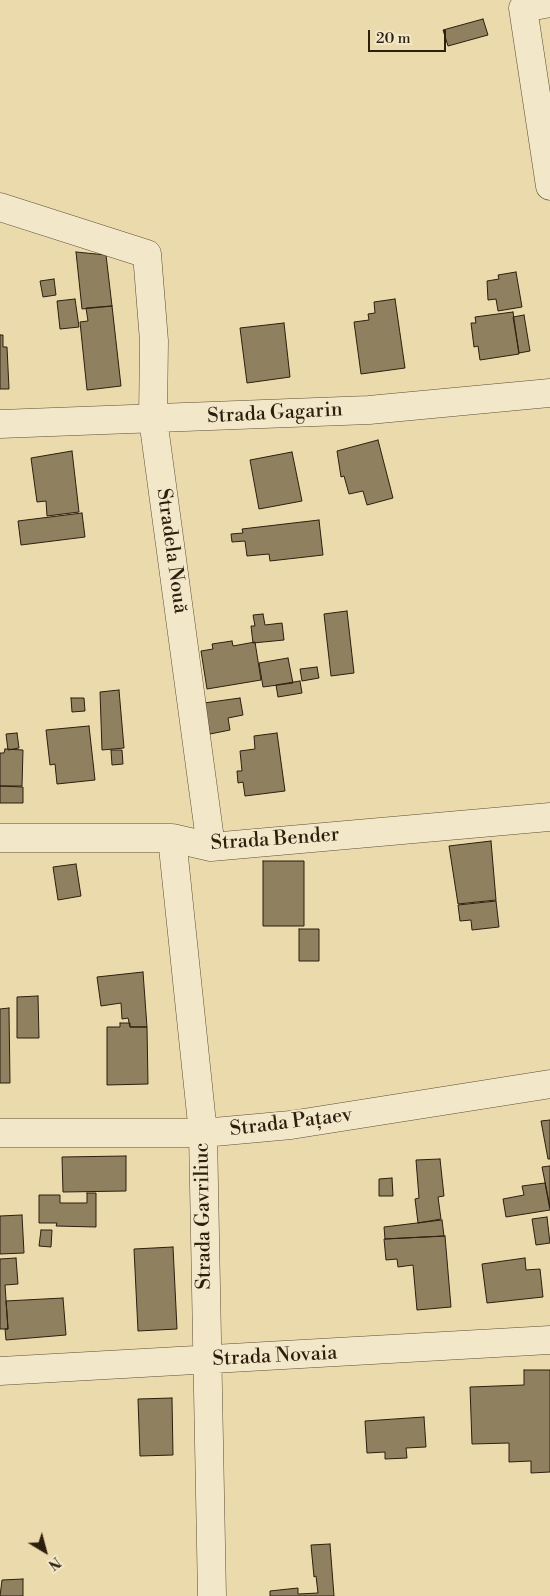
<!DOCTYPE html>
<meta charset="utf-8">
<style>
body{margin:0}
#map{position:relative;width:550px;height:1596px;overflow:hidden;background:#ebdaac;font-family:"Libre Bodoni",serif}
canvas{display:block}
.north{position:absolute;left:20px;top:1526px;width:50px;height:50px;-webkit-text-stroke:4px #f2e7c9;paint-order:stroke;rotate:143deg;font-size:14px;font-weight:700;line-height:20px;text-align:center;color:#2c1f0e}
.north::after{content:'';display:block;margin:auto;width:18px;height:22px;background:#2c1f0e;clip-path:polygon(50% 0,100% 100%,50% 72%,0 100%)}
.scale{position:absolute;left:368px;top:30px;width:78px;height:22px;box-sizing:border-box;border:2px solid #2c1f0e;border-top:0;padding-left:6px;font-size:15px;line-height:18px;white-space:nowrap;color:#2c1f0e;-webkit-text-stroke:4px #f2e7c9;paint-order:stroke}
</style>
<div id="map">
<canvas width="550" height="1596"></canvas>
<div class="north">N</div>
<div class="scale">20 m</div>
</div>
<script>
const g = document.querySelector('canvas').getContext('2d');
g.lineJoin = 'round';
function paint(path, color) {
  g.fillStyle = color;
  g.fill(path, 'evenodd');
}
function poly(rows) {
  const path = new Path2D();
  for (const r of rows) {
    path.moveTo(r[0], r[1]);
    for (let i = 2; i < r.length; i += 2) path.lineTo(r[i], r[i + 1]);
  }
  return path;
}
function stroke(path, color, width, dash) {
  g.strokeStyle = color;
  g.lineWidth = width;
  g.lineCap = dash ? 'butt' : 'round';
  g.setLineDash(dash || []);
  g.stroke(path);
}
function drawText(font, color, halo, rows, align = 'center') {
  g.font = font + ' "Libre Bodoni",serif';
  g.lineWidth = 4;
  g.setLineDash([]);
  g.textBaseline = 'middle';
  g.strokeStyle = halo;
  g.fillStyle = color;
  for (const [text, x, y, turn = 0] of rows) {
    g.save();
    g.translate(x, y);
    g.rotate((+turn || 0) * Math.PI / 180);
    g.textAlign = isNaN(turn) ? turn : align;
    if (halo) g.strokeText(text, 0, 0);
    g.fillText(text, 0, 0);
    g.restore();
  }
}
const building = poly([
 [483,19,488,35,448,46,443,30,483,19],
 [76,252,106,255,112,306,82,309,76,252],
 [516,272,522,307,498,311,496,299,488,300,487,281,499,279,498,275,516,272],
 [54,279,56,295,43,297,40,281,54,279],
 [75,299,79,327,60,329,57,301,75,299],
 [395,299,405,368,361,374,354,322,369,320,368,314,375,313,374,302,395,299],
 [112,306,121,386,87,390,80,322,88,321,86,308,112,306],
 [513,312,519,354,480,360,478,346,474,347,471,323,476,323,475,317,513,312],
 [524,315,530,351,519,353,513,317,524,315],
 [284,323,290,377,247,383,240,328,284,323],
 [0,335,3,335,3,347,7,347,9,389,0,389,0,335],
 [378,440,393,498,367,505,363,491,349,494,344,476,341,477,337,451,378,440],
 [72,451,79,512,47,516,46,501,37,502,31,458,72,451],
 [292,452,302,501,259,509,250,460,292,452],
 [82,513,85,537,21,545,18,521,82,513],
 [319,520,323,555,270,561,269,554,247,556,245,541,232,542,231,534,243,533,242,529,319,520],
 [347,611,354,673,331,676,324,614,347,611],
 [263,614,265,625,282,623,284,640,253,643,251,626,255,626,253,615,263,614],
 [232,641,233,646,255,642,261,680,207,689,201,651,213,649,212,644,232,641],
 [288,658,293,683,263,687,259,663,288,658],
 [317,667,319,678,302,681,300,669,317,667],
 [300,681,302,693,278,697,276,685,300,681],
 [119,690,124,748,102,750,100,692,119,690],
 [71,698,84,698,85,711,72,712,71,698],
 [240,698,243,715,228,718,230,730,210,734,204,703,240,698],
 [89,726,95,780,57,784,55,764,50,765,46,730,89,726],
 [17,733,19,748,8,750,6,734,17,733],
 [277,733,285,791,245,796,243,782,238,783,237,771,242,771,240,751,255,749,254,736,277,733],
 [5,749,23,750,22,786,0,786,0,753,4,753,5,749],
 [111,750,122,750,123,764,112,765,111,750],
 [0,786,23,787,23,803,0,803,0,786],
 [491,841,496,900,458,904,449,846,491,841],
 [263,861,304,861,304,926,263,926,263,861],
 [76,864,81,896,58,900,53,867,76,864],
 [496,901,499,927,472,930,471,920,460,921,458,905,496,901],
 [299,929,319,929,319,961,299,961,299,929],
 [143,972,147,1027,130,1027,128,1018,122,1019,121,1003,101,1006,97,977,143,972],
 [38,996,39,1038,17,1038,17,997,38,996],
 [9,1008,10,1083,0,1083,0,1009,9,1008],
 [120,1023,130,1023,130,1027,147,1027,148,1084,107,1085,107,1027,120,1027,120,1023],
 [550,1120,550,1159,548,1159,541,1121,550,1120],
 [126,1156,126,1191,63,1192,62,1157,126,1156],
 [440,1159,444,1196,438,1197,441,1219,418,1223,415,1199,419,1198,416,1160,440,1159],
 [550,1166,550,1207,542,1167,550,1166],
 [392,1178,393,1196,379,1196,379,1179,392,1178],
 [545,1183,550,1210,506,1217,503,1199,524,1195,522,1186,545,1183],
 [87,1193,96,1193,96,1227,56,1226,57,1223,39,1223,39,1195,60,1195,60,1203,87,1203,87,1193],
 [22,1215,24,1253,0,1254,0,1216,22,1215],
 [547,1217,550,1243,536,1245,532,1219,547,1217],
 [442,1220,444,1236,385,1239,384,1227,442,1220],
 [41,1230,52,1230,51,1247,39,1246,41,1230],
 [445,1236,451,1307,417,1310,413,1265,398,1267,397,1259,386,1260,384,1239,445,1236],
 [173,1247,177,1329,138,1331,134,1249,173,1247],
 [16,1258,18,1284,5,1285,8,1329,0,1329,0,1259,16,1258],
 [525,1258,526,1270,540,1269,543,1297,487,1303,482,1264,525,1258],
 [63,1298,66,1335,6,1340,5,1329,8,1329,6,1301,63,1298],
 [524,1370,550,1370,550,1472,531,1473,531,1461,509,1462,509,1443,472,1444,470,1387,524,1385,524,1370],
 [172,1398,173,1455,140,1456,138,1399,172,1398],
 [424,1417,426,1447,406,1448,407,1458,385,1459,385,1452,367,1453,365,1421,424,1417],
 [330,1544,334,1596,270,1596,270,1591,298,1588,298,1594,318,1593,316,1576,314,1577,311,1545,330,1544],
 [23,1579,23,1596,0,1596,2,1580,23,1579]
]);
paint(building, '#8f8060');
stroke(building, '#2c1f0e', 1);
const minor = poly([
 [550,3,523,8,550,186],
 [0,207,147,254,154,341,153,419,211,847],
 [0,424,369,410,550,393],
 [0,838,172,838,211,847,550,817],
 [172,838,203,1133,212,1596],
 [0,1133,203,1133,291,1125,550,1084],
 [0,1371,550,1340]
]);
stroke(minor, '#5c4e36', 29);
stroke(minor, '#f2e7c9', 28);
drawText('20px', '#2c1f0e', '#f2e7c9', [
 ["Strada Gagarin",275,414,-3],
 ["Stradela Nouă",171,551,82],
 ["Strada Bender",275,840,-4],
 ["Strada Pațaev",291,1123,-7],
 ["Strada Gavriliuc",204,1216,-91],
 ["Strada Novaia",275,1357,-3]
]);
</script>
